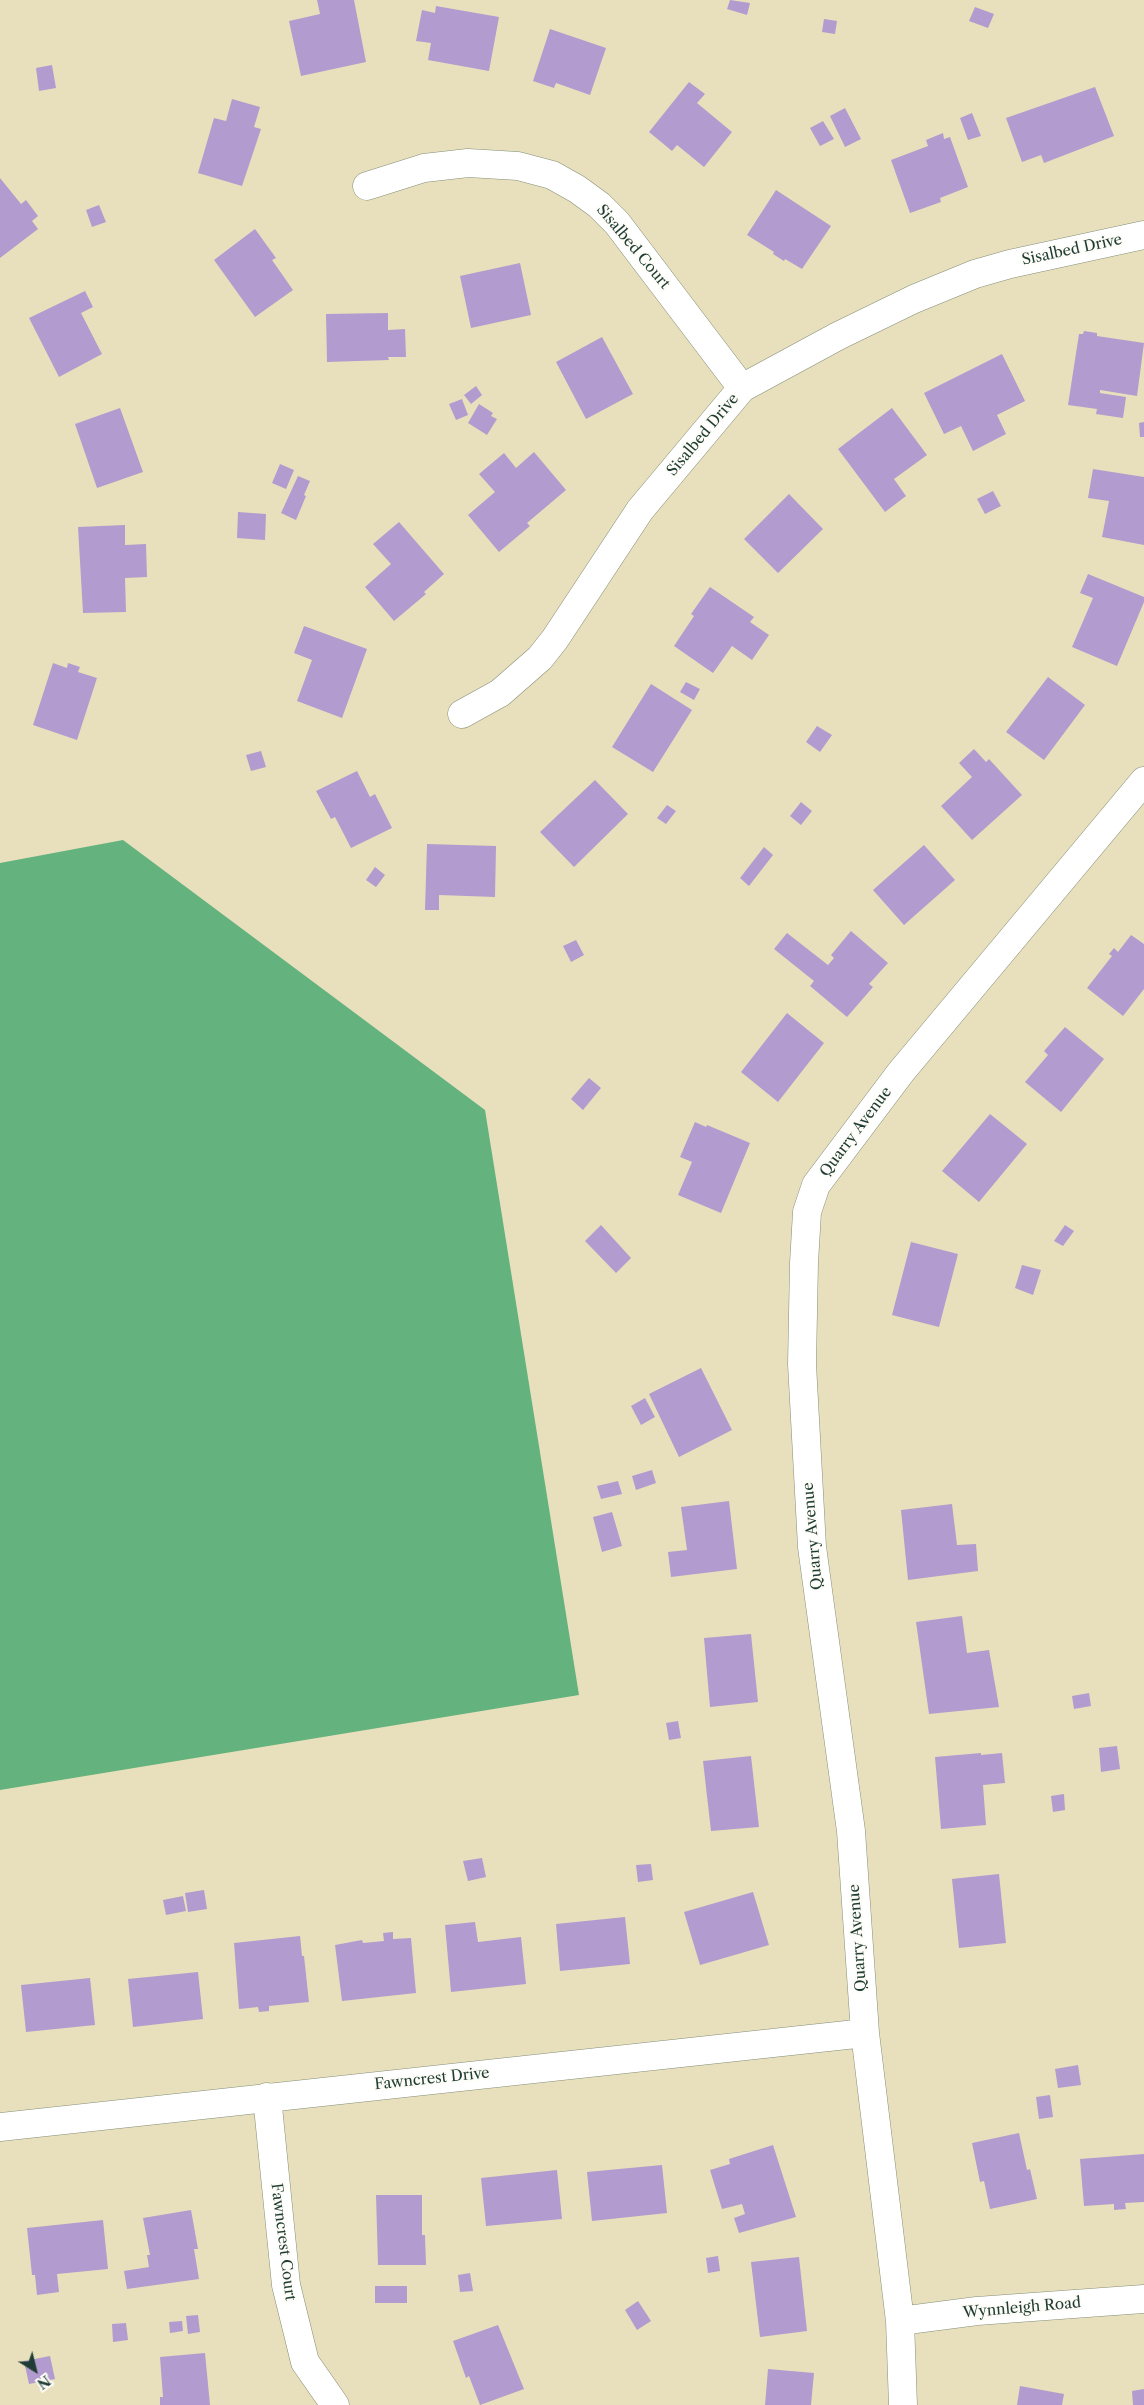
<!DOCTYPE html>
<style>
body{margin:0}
#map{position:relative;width:1144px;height:2405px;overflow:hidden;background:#e8e0bc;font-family:"Libre Caslon Text",serif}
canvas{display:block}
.north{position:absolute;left:10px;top:2345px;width:50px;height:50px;-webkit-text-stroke:4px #fdfcf7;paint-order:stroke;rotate:144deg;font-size:14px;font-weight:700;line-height:20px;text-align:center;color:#1f3d34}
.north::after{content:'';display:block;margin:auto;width:18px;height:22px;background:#1f3d34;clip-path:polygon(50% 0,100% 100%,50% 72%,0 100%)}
</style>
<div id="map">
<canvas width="1144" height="2405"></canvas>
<div class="north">N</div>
</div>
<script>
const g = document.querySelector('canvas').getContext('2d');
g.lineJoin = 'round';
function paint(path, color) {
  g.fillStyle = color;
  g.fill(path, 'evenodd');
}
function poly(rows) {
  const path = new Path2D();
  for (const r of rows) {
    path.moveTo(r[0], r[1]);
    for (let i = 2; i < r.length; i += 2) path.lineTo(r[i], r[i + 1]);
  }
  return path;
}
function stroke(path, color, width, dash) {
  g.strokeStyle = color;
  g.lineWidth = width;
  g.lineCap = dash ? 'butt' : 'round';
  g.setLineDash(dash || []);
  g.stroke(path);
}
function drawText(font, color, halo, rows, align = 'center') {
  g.font = font + ' "Libre Caslon Text",serif';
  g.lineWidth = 4;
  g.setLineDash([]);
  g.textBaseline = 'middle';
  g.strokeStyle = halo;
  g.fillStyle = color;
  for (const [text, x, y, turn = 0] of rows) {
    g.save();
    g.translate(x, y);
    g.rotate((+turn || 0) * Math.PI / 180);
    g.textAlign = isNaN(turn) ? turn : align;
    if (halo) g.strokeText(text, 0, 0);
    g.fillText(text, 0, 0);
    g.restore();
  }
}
paint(poly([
 [123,840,485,1110,579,1695,0,1790,0,863]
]), '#64b27d');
paint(poly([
 [317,0,354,0,366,62,301,76,289,21,320,14],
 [730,0,750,3,747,15,727,9],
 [436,6,499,17,489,71,428,60,431,43,416,41,422,10,435,13],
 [975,7,994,14,988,28,969,21],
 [824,19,837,21,835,34,822,32],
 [550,29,606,48,590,95,556,83,554,88,533,81],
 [52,65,56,88,39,91,36,68],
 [689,82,705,94,697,103,732,132,704,167,677,145,672,151,649,132],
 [1095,87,1114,136,1044,163,1041,155,1022,162,1006,118],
 [232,99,260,107,254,127,261,129,242,186,198,173,214,118,226,121],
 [845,108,861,139,845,147,830,116],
 [972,113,981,136,968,140,960,118],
 [823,121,834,139,820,146,810,128],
 [943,133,944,139,950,137,968,187,940,198,941,202,910,213,891,160,928,146,926,140],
 [0,178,21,204,26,200,38,216,32,221,38,229,0,258],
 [776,190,831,226,802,269,785,259,784,261,773,254,774,252,747,235],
 [99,205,106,222,92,227,86,210],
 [255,229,276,258,272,260,293,290,255,317,214,260],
 [520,263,531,315,471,328,460,276],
 [85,291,93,307,81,313,102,354,59,377,29,318],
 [388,313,388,330,405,329,406,357,388,357,389,360,327,362,326,314],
 [1084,331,1097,333,1097,336,1144,343,1137,396,1100,390,1100,393,1126,397,1123,418,1096,414,1097,409,1068,405,1079,334,1083,334],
 [602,337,633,394,586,419,556,362],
 [1002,354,1025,401,997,415,1006,434,973,451,961,426,944,434,924,393],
 [476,386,482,395,471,404,464,395],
 [462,399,468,415,456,420,449,404],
 [479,404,493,413,491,416,497,419,487,435,468,423],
 [120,408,143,472,97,488,75,424],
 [892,408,927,455,894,479,906,496,885,512,838,449],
 [1144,422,1144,437,1140,437,1139,423],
 [534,452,566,490,527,523,530,526,499,552,468,515,495,492,479,474,504,453,516,468],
 [280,464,294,470,286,489,272,483],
 [1093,469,1144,477,1144,545,1102,537,1109,501,1088,498],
 [298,476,310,481,304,495,306,496,296,520,281,513],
 [993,491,1001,506,985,514,977,499],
 [789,494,823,529,778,573,744,539],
 [238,512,266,514,265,540,237,538],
 [399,522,444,574,424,592,426,594,394,621,365,587,391,564,373,544],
 [125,525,125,545,146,544,147,577,125,578,126,612,83,613,78,527],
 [1088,574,1144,597,1144,602,1117,666,1072,647,1093,598,1080,593],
 [710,587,754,617,750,622,769,635,752,660,732,646,713,673,674,646,694,616,691,614],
 [304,626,367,649,342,718,297,701,312,660,294,653],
 [53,663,67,668,68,663,80,667,78,672,97,678,77,740,33,725],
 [1048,677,1085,705,1044,760,1006,732],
 [686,682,700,689,694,700,680,692],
 [651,684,692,710,653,772,612,747],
 [817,726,832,735,820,752,806,742],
 [974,749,986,762,989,759,1022,795,972,840,941,806,972,777,959,763],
 [261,751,266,767,251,771,246,755],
 [357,771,370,797,375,794,392,828,351,848,335,817,331,819,316,791],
 [595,780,628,814,574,867,540,832],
 [801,802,812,811,801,825,790,816],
 [667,805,676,811,666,824,657,818],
 [427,844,496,846,495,897,439,895,439,910,425,910],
 [924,845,955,880,904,925,873,890],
 [764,847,773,855,749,886,740,878],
 [375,867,385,875,376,887,366,880],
 [851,931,888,963,869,984,873,987,847,1017,810,986,814,981,774,949,787,933,828,965,834,958,831,955],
 [1131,935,1144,944,1144,989,1123,1016,1087,988,1112,956,1109,954,1114,948,1118,952],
 [576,940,584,955,571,962,563,946],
 [787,1013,824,1043,778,1102,741,1072],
 [1065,1027,1104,1059,1061,1112,1025,1082,1048,1055,1044,1051],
 [589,1078,601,1088,583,1110,571,1099],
 [990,1114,1027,1144,979,1202,942,1171],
 [695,1122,706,1127,707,1125,750,1143,721,1213,678,1195,692,1162,680,1157],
 [601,1225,631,1258,616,1273,585,1241],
 [1065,1225,1074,1231,1063,1246,1054,1241],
 [911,1242,958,1254,939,1327,892,1315],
 [1022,1265,1041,1270,1033,1295,1015,1288],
 [701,1368,732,1430,679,1457,649,1394],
 [645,1398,655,1417,641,1425,631,1406],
 [652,1470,656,1483,636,1490,632,1476],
 [618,1481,622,1494,601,1499,597,1486],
 [729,1501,737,1569,671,1577,668,1552,687,1550,681,1507],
 [952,1504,957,1545,976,1544,978,1571,908,1580,901,1510],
 [612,1512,622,1546,602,1552,593,1517],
 [962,1616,967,1653,989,1650,999,1707,929,1714,916,1622],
 [751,1634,758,1702,710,1707,704,1638],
 [1089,1693,1091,1706,1074,1709,1072,1696],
 [678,1721,681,1738,669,1740,666,1723],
 [1117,1746,1120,1769,1101,1772,1099,1748],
 [981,1753,981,1755,1002,1753,1005,1783,983,1785,986,1825,941,1829,935,1757],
 [751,1756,759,1827,711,1831,703,1761],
 [1064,1794,1065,1810,1053,1812,1051,1796],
 [482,1858,486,1877,468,1881,463,1861],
 [651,1864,653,1880,638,1882,636,1865],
 [999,1874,1006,1943,959,1948,952,1879],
 [204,1890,207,1909,188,1912,185,1893],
 [753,1892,769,1945,700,1965,684,1912],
 [183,1896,186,1911,166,1915,163,1900],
 [625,1917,630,1964,560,1971,556,1924],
 [475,1922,478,1942,521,1937,526,1984,451,1992,445,1925],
 [393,1932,393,1939,411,1938,416,1993,342,2001,335,1945,362,1940,363,1943,384,1941,383,1933],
 [300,1936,302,1956,304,1956,309,2002,269,2006,269,2011,259,2012,258,2007,239,2009,234,1943],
 [198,1972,203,2019,133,2027,128,1979],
 [90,1978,95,2025,26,2032,21,1985],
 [1078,2065,1081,2085,1058,2088,1055,2069],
 [1050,2095,1053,2117,1039,2119,1036,2097],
 [1019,2133,1027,2170,1030,2169,1037,2199,990,2209,984,2181,980,2182,972,2143],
 [773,2145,796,2217,739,2233,734,2218,745,2214,742,2204,722,2209,710,2170,730,2164,729,2159],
 [1144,2154,1144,2202,1125,2203,1126,2209,1114,2210,1114,2204,1084,2206,1080,2159],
 [662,2165,667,2213,592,2221,587,2172],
 [557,2170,562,2219,486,2226,481,2178],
 [376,2195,422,2195,422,2235,425,2235,426,2265,378,2265],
 [191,2210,198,2249,194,2249,199,2279,127,2289,124,2271,149,2267,147,2255,150,2255,143,2218],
 [103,2220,108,2269,57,2274,59,2292,37,2295,35,2275,32,2275,27,2228],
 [718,2256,720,2271,708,2273,706,2258],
 [799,2257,807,2331,760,2337,751,2262],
 [470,2273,473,2291,460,2292,458,2275],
 [375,2286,407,2286,407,2303,375,2303],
 [638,2301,651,2321,637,2330,625,2310],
 [198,2315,200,2332,188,2334,186,2316],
 [182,2321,183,2331,170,2333,169,2322],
 [126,2323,128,2340,113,2342,112,2324],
 [498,2325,524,2389,480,2405,469,2376,466,2378,453,2341],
 [205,2353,210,2405,160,2405,160,2397,163,2397,160,2357],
 [50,2356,55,2379,29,2384,24,2361],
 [768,2369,814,2373,811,2405,765,2405],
 [1020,2386,1064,2394,1062,2405,1017,2405],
 [1144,2389,1144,2405,1133,2405,1132,2391]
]), '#b29bce');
const minor = poly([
 [367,186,424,168,468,163,518,166,552,175,577,189,599,205,617,223,742,388],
 [462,714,500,693,540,658,555,639,640,510,742,388,838,336,914,299,975,274,1010,264,1144,235],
 [267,2097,286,2285,305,2362,335,2405],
 [0,2127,865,2033],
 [900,2321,977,2311,1144,2299],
 [903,2405,900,2321,865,2033,851,1831,812,1547,802,1364,804,1263,807,1212,816,1185,901,1072,1144,781]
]);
stroke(minor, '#848e78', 29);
stroke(minor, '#fff', 28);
drawText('15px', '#1f3d34', '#fdfcf7', [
 ["Sisalbed Court",633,247,50],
 ["Sisalbed Drive",1072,250,-12],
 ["Sisalbed Drive",703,435,-50],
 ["Quarry Avenue",856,1132,-53],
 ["Quarry Avenue",813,1536,-95],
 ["Quarry Avenue",858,1938,-94],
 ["Fawncrest Drive",432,2079,-6],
 ["Fawncrest Court",283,2242,83],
 ["Wynnleigh Road",1022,2308,-5]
]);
</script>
